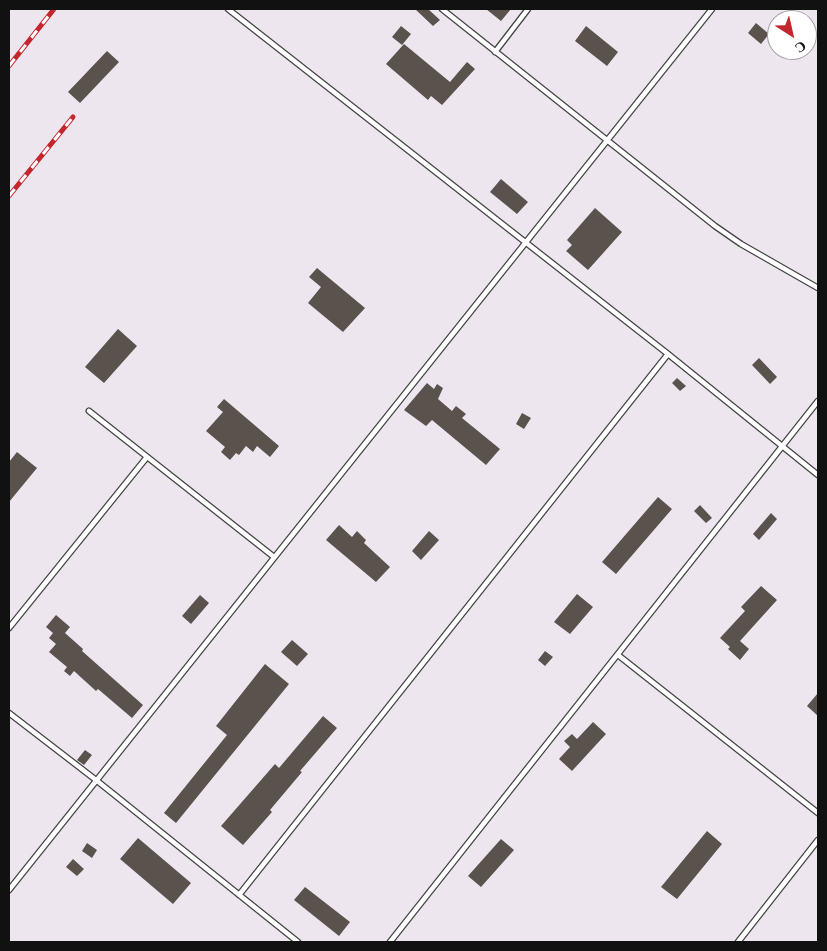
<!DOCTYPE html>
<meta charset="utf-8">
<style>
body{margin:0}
#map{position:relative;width:827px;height:951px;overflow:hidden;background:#fffdf5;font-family:Georgia,serif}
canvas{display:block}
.frame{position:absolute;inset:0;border:10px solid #111;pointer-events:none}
.north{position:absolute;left:767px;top:10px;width:50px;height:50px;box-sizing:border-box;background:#fff;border:1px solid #a0a0a0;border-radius:50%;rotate:145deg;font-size:14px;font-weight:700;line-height:20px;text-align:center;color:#111}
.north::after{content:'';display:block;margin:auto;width:18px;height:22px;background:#c4262e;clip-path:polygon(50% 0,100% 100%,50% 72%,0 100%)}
</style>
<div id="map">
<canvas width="827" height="951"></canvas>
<div class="frame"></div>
<div class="north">С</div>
</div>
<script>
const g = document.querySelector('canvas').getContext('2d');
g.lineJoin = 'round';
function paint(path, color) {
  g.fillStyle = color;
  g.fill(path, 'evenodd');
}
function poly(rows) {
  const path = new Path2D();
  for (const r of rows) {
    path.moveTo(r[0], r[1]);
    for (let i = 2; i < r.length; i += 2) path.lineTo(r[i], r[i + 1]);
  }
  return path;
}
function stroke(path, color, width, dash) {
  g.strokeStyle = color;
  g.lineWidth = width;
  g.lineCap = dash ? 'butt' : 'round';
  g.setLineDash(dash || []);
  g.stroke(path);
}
paint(poly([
 [9,9,818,9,818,942,9,942],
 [777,20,807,20,807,50,777,50]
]), '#eee6ef');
paint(poly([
 [415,9,428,9,440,20,433,26],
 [486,9,511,9,501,21],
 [756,23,769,34,761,44,748,33],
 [401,26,411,34,402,45,392,37],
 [586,26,618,52,607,66,575,41],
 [404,44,450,82,467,62,475,69,442,105,431,96,428,100,386,64],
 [107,51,119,62,80,103,68,92],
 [501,179,528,202,517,214,490,192],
 [595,208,622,232,588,270,566,251,572,245,567,240],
 [317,268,365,308,343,332,308,303,321,287,309,277],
 [118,329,137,346,104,383,85,367],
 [759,358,777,377,770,384,752,365],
 [677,378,686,386,680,391,672,383],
 [427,383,434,389,437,384,443,388,438,399,452,411,456,406,466,414,462,418,500,449,486,465,432,420,426,426,404,410],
 [224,399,279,446,270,457,257,446,253,452,246,446,239,455,236,453,230,460,221,452,225,447,206,431,223,412,217,407],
 [522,413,531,418,524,429,516,424],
 [17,452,37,468,9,502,9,462],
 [658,497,672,509,616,574,602,562],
 [700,505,712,518,706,523,694,511],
 [771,513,777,519,759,540,753,534],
 [339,525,352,537,357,531,366,540,364,543,390,567,376,582,326,540],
 [429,531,439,540,421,560,412,551],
 [761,586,777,600,740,641,749,649,740,660,728,649,730,647,720,638,745,611,741,607],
 [577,594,593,607,570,634,554,622],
 [200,595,209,603,191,624,182,616],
 [56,615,70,627,65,633,83,649,82,651,143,705,132,718,98,689,96,691,74,671,70,676,64,671,67,667,49,652,56,644,49,638,53,633,46,627],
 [292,640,308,654,297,666,281,652],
 [545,651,553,657,545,666,538,660],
 [265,664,289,684,176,823,164,813,227,735,216,726],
 [818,693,818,716,807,706],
 [323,716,337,728,300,771,302,772,270,810,272,812,243,845,221,826,275,764,279,768],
 [593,722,606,734,572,771,559,759,570,747,564,741,572,734,577,739],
 [85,750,92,755,84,765,77,760],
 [707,831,722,844,677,899,661,887],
 [138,838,191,883,173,904,120,859],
 [501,839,514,850,481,887,468,876],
 [87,843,97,850,92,858,82,851],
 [73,859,84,869,77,876,66,867],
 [305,887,350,922,339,936,294,900]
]), '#5a524d');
const service = poly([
 [228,9,668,354,818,475],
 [442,9,715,226,741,244,818,288],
 [495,52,528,9],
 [89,411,274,557],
 [9,628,147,457],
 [618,655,818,813],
 [9,713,96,780,298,942],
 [9,890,712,9],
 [239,895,668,354],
 [390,942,818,401],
 [738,942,818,840]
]);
stroke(service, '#444', 7);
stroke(service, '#fff', 4.5);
const rail = poly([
 [9,66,54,9],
 [9,196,73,117]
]);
stroke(rail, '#c4262e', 5);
stroke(rail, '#fff', 3, [9]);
</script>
